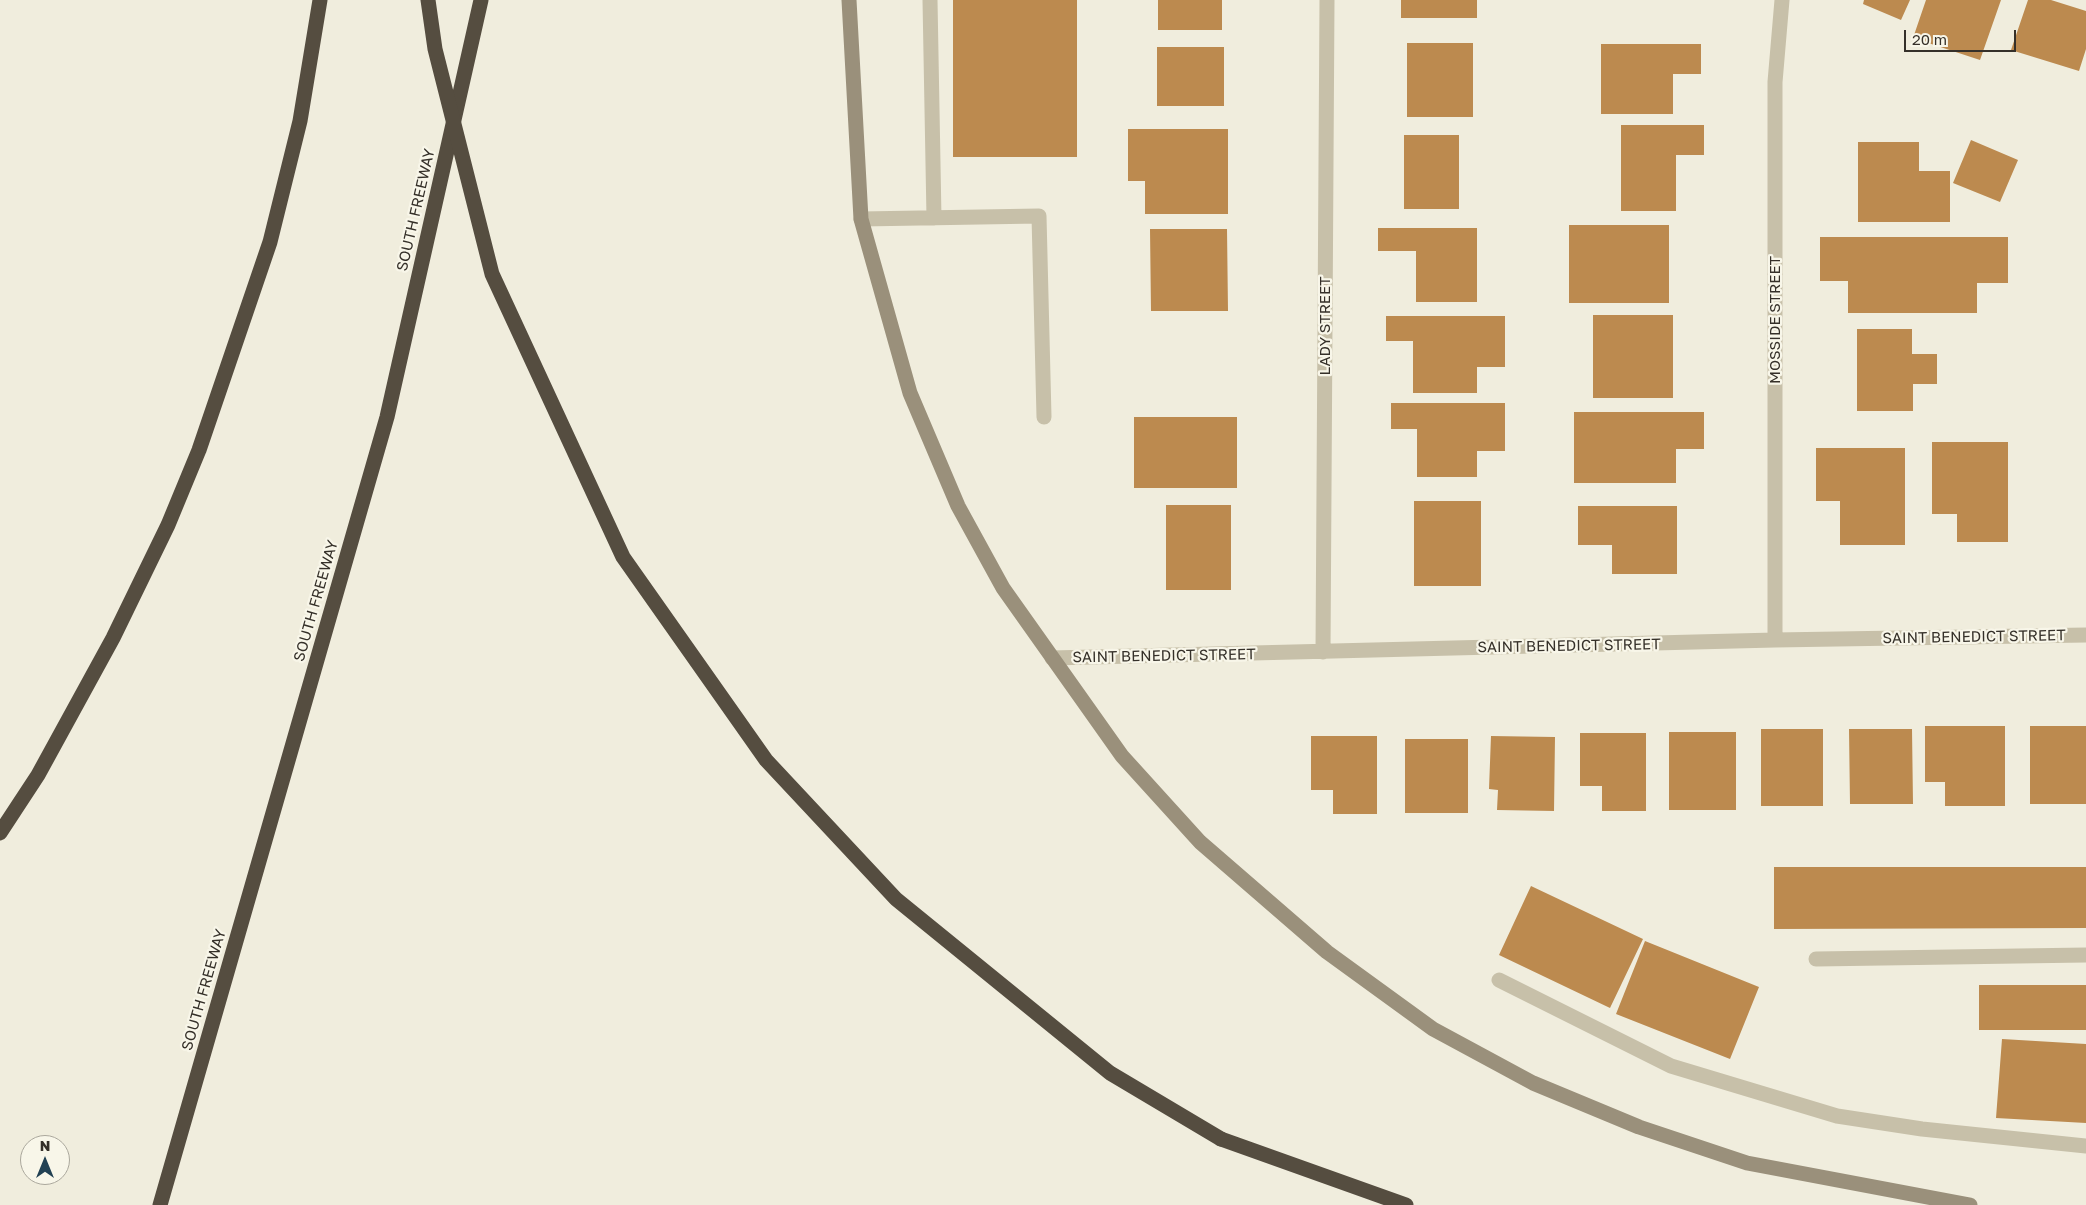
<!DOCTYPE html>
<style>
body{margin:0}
#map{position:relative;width:2086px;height:1205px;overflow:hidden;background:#f0eddd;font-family:"Golos Text",sans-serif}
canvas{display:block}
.north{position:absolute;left:20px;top:1135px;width:50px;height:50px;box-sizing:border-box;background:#f8f6e9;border:1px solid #aaa79c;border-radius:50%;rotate:0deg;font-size:14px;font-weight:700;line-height:20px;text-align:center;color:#353029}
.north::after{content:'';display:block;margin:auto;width:18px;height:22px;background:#224153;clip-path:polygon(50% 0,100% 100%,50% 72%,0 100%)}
.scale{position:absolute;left:1904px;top:30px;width:112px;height:22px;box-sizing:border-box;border:2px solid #353029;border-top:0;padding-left:6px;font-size:15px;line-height:18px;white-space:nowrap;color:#353029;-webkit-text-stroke:4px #f8f6e9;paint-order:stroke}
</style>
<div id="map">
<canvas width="2086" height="1205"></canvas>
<div class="north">N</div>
<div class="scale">20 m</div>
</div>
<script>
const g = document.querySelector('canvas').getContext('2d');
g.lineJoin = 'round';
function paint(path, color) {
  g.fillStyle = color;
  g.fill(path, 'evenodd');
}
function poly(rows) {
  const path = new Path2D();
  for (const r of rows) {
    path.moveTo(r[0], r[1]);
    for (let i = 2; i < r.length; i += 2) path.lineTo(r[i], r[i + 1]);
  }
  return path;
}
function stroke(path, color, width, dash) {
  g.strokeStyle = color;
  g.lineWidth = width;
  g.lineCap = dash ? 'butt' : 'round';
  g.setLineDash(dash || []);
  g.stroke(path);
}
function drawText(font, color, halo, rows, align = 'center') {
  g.font = font + ' "Golos Text",sans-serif';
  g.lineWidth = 4.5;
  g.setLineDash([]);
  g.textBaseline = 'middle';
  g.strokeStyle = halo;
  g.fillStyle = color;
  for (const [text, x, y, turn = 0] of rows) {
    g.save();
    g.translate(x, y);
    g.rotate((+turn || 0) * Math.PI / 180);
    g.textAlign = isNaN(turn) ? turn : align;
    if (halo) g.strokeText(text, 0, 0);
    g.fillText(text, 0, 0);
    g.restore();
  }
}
paint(poly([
 [953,0,1077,0,1077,157,953,157],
 [1158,0,1222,0,1222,30,1158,30],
 [1401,0,1477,0,1477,18,1401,18],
 [1864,0,1910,0,1901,20,1863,4],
 [1926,0,2001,0,1980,60,1913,38],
 [2028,0,2051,0,2086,11,2086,49,2079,71,2011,50],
 [1407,43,1473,43,1473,117,1407,117],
 [1601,44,1701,44,1701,74,1673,74,1673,114,1601,114],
 [1157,47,1224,47,1224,106,1157,106],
 [1621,125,1704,125,1704,155,1676,155,1676,211,1621,211],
 [1128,129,1228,129,1228,214,1145,214,1145,181,1128,181],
 [1404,135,1459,135,1459,209,1404,209],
 [1971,140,2018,160,2000,202,1953,183],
 [1858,142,1919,142,1919,171,1950,171,1950,222,1858,222],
 [1569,225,1669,225,1669,303,1569,303],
 [1378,228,1477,228,1477,302,1416,302,1416,251,1378,251],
 [1150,229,1227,229,1228,311,1151,311],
 [1820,237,2008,237,2008,283,1977,283,1977,313,1848,313,1848,281,1820,281],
 [1593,315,1673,315,1673,398,1593,398],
 [1386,316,1505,316,1505,367,1477,367,1477,393,1413,393,1413,341,1386,341],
 [1857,329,1912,329,1912,354,1937,354,1937,384,1913,384,1913,411,1857,411],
 [1391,403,1505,403,1505,451,1477,451,1477,477,1417,477,1417,429,1391,429],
 [1574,412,1704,412,1704,449,1676,449,1676,483,1574,483],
 [1134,417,1237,417,1237,488,1134,488],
 [1932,442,2008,442,2008,542,1957,542,1957,514,1932,514],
 [1816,448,1905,448,1905,545,1840,545,1840,501,1816,501],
 [1414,501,1481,501,1481,586,1414,586],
 [1166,505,1231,505,1231,590,1166,590],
 [1578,506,1677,506,1677,574,1612,574,1612,545,1578,545],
 [1925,726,2005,726,2005,806,1945,806,1945,782,1925,782],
 [2030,726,2086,726,2086,804,2030,804],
 [1761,729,1823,729,1823,806,1761,806],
 [1849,729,1912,729,1913,804,1850,804],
 [1669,732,1736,732,1736,810,1669,810],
 [1580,733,1646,733,1646,811,1602,811,1602,786,1580,786],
 [1311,736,1377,736,1377,814,1333,814,1333,790,1311,790],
 [1491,736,1555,737,1554,811,1497,810,1498,790,1489,789],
 [1405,739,1468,739,1468,813,1405,813],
 [1774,867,2086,867,2086,928,1774,929],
 [1531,886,1643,939,1610,1008,1499,955],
 [1645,941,1759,987,1730,1059,1616,1014],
 [1979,985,2086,985,2086,1030,1979,1030],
 [2002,1039,2086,1044,2086,1123,1996,1118]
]), '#bc8a4f');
stroke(poly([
 [930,0,934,218],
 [861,219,1039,216,1044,417]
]), '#c7c0a9', 15);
stroke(poly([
 [1775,640,1775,82,1782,0],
 [1323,652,1327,0],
 [1052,658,1775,640,2086,635],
 [1816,959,2086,955],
 [1499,980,1671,1066,1837,1116,1922,1129,2086,1146]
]), '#c7c0a9', 15);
stroke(poly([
 [849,0,861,219,910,393,958,506,1003,588,1122,756,1200,842,1327,952,1433,1029,1533,1083,1639,1127,1747,1163,1970,1205]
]), '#9a907b', 15);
stroke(poly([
 [0,833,38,775,113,638,168,525,199,450,270,242,300,121,320,0],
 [1221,1139,1406,1205],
 [160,1205,387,417,481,0]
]), '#554d40', 15);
stroke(poly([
 [428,0,435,49,492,274,623,557,766,760,896,899,1110,1073,1221,1139]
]), '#554d40', 15);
drawText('15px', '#353029', '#f8f6e9', [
 ["SOUTH FREEWAY",416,210,-77],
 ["MOSSIDE STREET",1775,320,-90],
 ["LADY STREET",1325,326,-90],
 ["SOUTH FREEWAY",316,601,-74],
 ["SAINT BENEDICT STREET",1974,637,-1],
 ["SAINT BENEDICT STREET",1569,646,-1],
 ["SAINT BENEDICT STREET",1164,656,-1],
 ["SOUTH FREEWAY",204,990,-74]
]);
</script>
